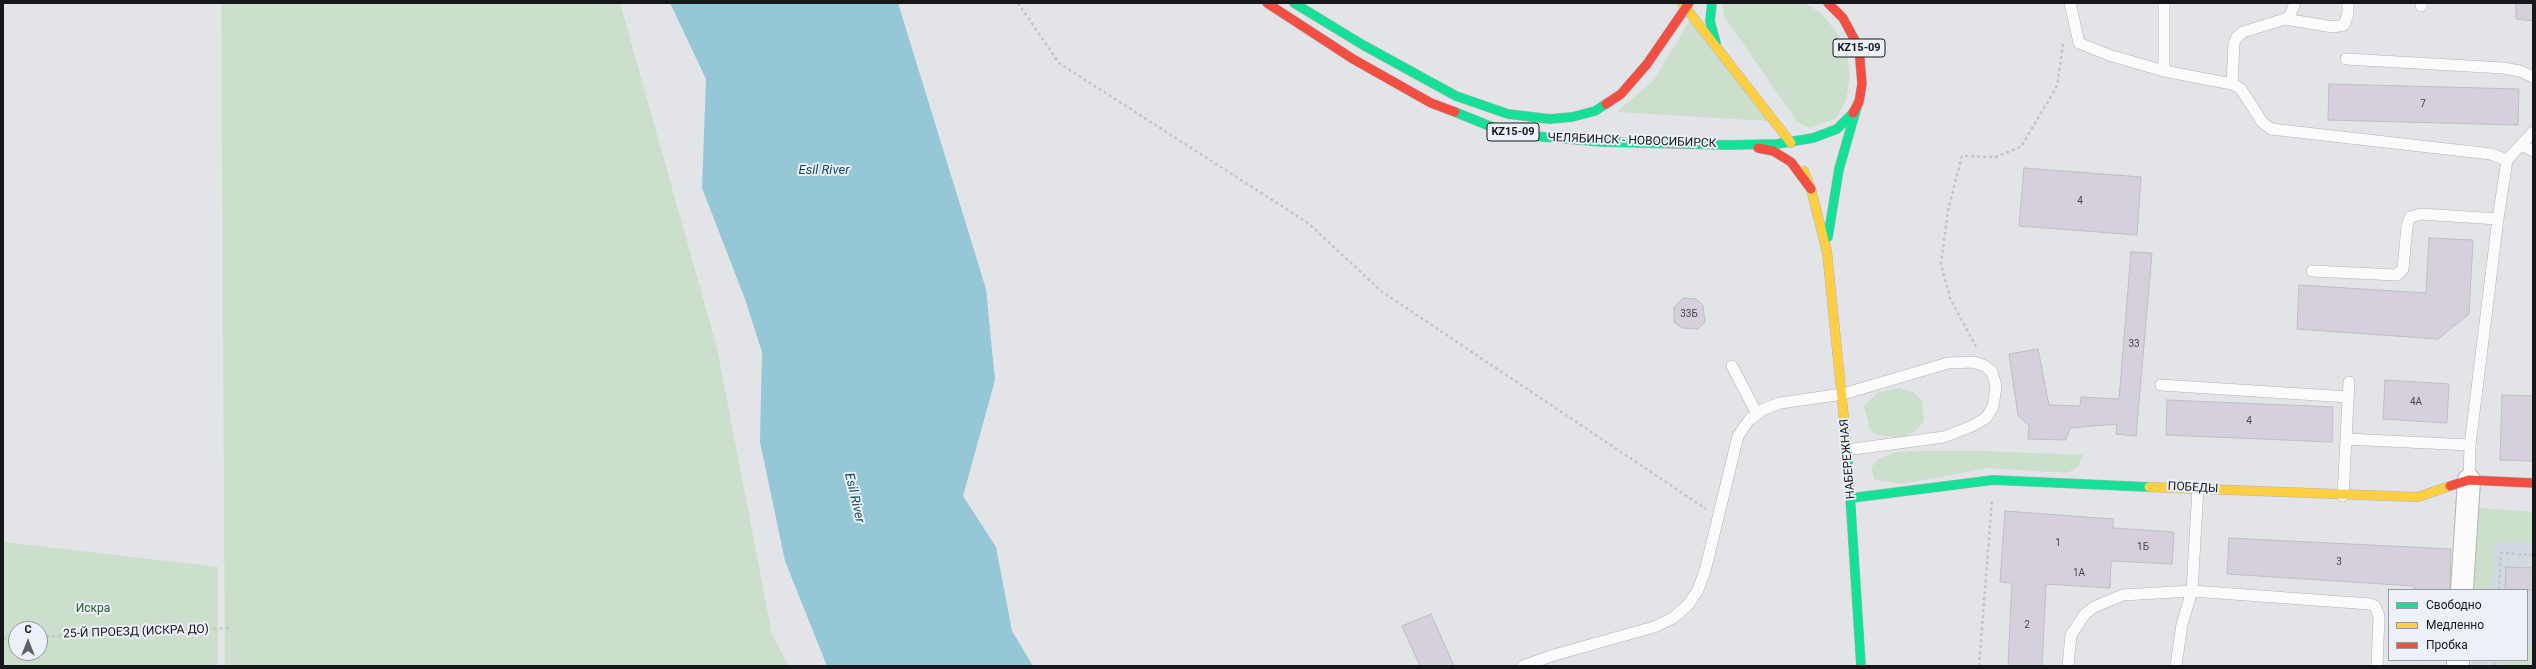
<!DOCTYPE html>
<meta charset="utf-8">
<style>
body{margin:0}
#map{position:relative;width:2536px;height:669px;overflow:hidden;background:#e2e4e7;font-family:Roboto,sans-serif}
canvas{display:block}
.frame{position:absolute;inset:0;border:4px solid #15171a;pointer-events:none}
.legend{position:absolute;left:2388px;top:589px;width:140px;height:72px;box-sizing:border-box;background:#ecf0f8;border:1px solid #96999f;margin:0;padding:5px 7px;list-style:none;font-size:12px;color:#15171a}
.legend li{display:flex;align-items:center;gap:8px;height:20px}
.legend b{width:20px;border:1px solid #96999f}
.north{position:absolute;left:8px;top:621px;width:40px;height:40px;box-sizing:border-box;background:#ecf0f8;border:1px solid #96999f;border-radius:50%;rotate:0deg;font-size:11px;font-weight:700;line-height:16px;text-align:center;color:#15171a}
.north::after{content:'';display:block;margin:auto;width:14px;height:18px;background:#5d5f62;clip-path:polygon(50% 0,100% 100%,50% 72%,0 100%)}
</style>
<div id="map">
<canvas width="2536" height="669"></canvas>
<div class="frame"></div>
<ul class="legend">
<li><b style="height:5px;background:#16e098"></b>Свободно</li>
<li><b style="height:5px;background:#ffcf43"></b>Медленно</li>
<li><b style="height:5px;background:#f24e42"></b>Пробка</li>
</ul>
<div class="north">С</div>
</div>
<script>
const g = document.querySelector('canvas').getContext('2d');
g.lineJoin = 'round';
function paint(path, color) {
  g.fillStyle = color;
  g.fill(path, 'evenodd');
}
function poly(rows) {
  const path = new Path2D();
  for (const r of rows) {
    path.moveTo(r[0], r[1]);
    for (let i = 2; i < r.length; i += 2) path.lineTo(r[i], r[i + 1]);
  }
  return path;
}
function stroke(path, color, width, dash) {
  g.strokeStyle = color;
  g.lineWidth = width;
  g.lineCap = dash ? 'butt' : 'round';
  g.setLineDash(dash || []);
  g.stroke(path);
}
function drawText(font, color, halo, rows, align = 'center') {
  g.font = font + ' Roboto,sans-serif';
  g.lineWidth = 4;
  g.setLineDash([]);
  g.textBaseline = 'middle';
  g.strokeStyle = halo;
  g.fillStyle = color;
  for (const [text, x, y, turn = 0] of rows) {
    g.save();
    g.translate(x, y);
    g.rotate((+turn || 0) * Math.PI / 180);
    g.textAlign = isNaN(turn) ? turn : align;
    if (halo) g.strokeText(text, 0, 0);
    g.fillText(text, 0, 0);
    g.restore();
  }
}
paint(poly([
 [2477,508,2533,512,2533,666,2471,666,2472,660,2527,660,2527,590,2474,590]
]), '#d3d9e2');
paint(poly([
 [221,3,620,3,717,348,772,635,789,666,225,666],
 [1722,3,1806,3,1823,15,1839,36,1848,61,1850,76,1846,100,1836,118,1811,128,1804,126,1796,120,1724,16],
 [1690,20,1769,121,1617,112,1654,80],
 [1899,388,1913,392,1922,400,1924,421,1914,432,1900,438,1879,435,1870,430,1864,406,1877,393],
 [1925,451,1982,451,2083,455,2078,467,2067,473,1988,468,1901,484,1875,480,1871,468,1878,459,1896,452],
 [2477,508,2533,512,2533,544,2495,542,2491,590,2474,590],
 [3,542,218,567,218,666,3,666],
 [16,629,40,629,40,653,16,653],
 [2527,643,2533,643,2533,666,2503,666,2502,660,2527,660]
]), '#cbdfcc');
paint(poly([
 [670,3,898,3,986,289,995,380,963,496,996,547,1012,631,1033,666,827,666,785,561,760,442,762,352,745,299,702,188,706,79]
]), '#95c7d7');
const building = poly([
 [2516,3,2533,3,2533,21,2516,19,2516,3],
 [2329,84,2519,89,2518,125,2328,120,2329,84],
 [2024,168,2141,177,2137,235,2019,226,2024,168],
 [2429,238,2473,240,2469,314,2438,339,2297,329,2299,285,2426,293,2429,238],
 [2131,252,2152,253,2136,436,2116,434,2117,424,2070,428,2066,440,2028,439,2029,426,2018,415,2009,354,2038,349,2049,405,2080,406,2081,397,2119,399,2131,252],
 [1683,298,1696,299,1703,305,1705,322,1698,329,1682,328,1674,322,1674,307,1683,298],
 [2385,380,2449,384,2447,423,2383,419,2385,380],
 [2502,395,2533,396,2533,461,2500,460,2502,395],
 [2167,400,2333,407,2332,442,2166,435,2167,400],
 [2005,511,2113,519,2113,528,2174,532,2172,564,2111,561,2110,588,2046,584,2042,666,2008,666,2012,583,2000,582,2005,511],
 [2229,538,2451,549,2450,590,2414,590,2414,586,2227,574,2229,538],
 [2506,567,2533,568,2533,590,2505,590,2506,567],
 [1431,614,1454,666,1420,666,1402,626,1431,614]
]);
paint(building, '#d5d0db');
stroke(building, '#bebec1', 1);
const lane = poly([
 [2070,3,2079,43,2109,55,2164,71],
 [2164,3,2164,71,2232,84,2234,43,2237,37,2243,32,2285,19,2290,15,2295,3],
 [2421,6,2421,3],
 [2285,19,2333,27,2344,25,2348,14,2348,3],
 [2346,59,2503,68,2520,71,2533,77],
 [2232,84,2241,89,2262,122,2271,129,2491,154,2507,160,2498,219,2470,445,2469,480],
 [2522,145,2533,151],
 [2507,160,2533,132],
 [2312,271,2397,275,2403,269,2407,226,2410,217,2421,214,2498,219],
 [1732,366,1757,414],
 [2161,385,2348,397],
 [2346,439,2470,445],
 [2343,496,2349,382],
 [1523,666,1554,655,1654,627,1673,618,1688,605,1698,590,1705,571,1738,436,1749,420,1764,409,1780,403,1843,394,1948,363,1974,362,1985,366,1992,372,1996,386,1993,407,1986,418,1972,426,1944,437,1846,450],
 [2068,666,2071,635,2085,614,2094,607,2123,595,2192,591,2370,604,2375,606,2379,616,2377,666],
 [2176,666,2182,624,2192,591,2198,488]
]);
const street = poly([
 [2462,590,2469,480],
 [2458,666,2458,660]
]);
const fast = poly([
 [1294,3,1363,45,1456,96,1508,114,1550,119,1572,117,1595,111,1606,104],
 [1712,3,1710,21,1716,43],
 [1455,112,1492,127,1534,136,1603,142,1729,145,1777,144,1813,138,1837,129,1853,113],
 [1828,237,1839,169,1858,103],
 [1847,448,1861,666],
 [1851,498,1993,480,2149,487]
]);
const slow = poly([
 [1682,3,1791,143],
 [1804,171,1811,189,1827,252,1847,448],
 [2149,487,2418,497,2450,486]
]);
const jam = poly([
 [1267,3,1353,59,1431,103,1455,112],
 [1828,3,1843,18,1859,48,1862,84,1859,102,1853,113],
 [1606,104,1621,94,1647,64,1689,3],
 [1758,148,1773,151,1791,162,1811,189],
 [2450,486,2469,480,2533,483]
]);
stroke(lane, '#b1b2b5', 12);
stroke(street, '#b1b2b5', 24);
stroke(fast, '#b1b2b5', 10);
stroke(slow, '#b1b2b5', 10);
stroke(jam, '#b1b2b5', 10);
stroke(poly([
 [1018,3,1059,63,1308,223,1381,291,1706,509],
 [1976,347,1950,298,1941,264,1948,210,1962,156,1995,157,2021,147,2057,86,2063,44],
 [2499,590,2501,553,2533,555],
 [40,637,231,628],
 [3,638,16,638],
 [1979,666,1992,500],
 [2495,666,2495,660]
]), '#c4c5c7', 2.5, [3, 3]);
stroke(lane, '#fbfbfb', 11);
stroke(street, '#fbfbfb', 22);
stroke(fast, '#16e098', 9);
stroke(slow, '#ffcf43', 9);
stroke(jam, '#f24e42', 9);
drawText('10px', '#46464b', null, [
 ["7",2423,104],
 ["4",2080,201],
 ["33Б",1689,314],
 ["33",2134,344],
 ["4А",2416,402],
 ["4",2249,421],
 ["1",2058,543],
 ["1Б",2143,547],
 ["3",2339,562],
 ["1А",2079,573],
 ["2",2027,625]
]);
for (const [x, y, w] of [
 [1859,48,52],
 [1513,132,52]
]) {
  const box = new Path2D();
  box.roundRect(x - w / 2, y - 9, w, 18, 3);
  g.fillStyle = '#ecf0f8';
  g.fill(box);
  stroke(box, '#15171a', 1);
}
drawText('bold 11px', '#15171a', null, [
 ["KZ15-09",1859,48],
 ["KZ15-09",1513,132]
]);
drawText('12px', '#15171a', '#ecf0f8', [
 ["ЧЕЛЯБИНСК - НОВОСИБИРСК",1632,141,2],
 ["НАБЕРЕЖНАЯ",1848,459,-95],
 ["ПОБЕДЫ",2193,488,3],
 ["25-Й ПРОЕЗД (ИСКРА ДО)",136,632,-2]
]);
drawText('12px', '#296026', '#ecf0f8', [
 ["Искра",93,609]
]);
drawText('italic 13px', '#0e4b5c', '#ecf0f8', [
 ["Esil River",824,171],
 ["Esil River",854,498,77]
]);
</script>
